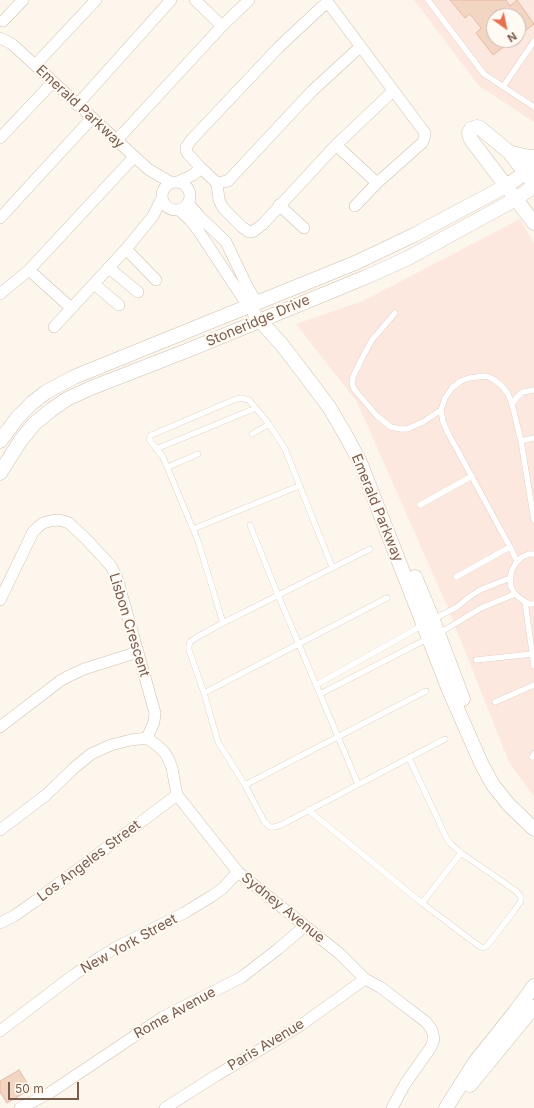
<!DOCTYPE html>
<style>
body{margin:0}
#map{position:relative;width:534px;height:1108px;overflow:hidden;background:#fdf6ec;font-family:Inter,sans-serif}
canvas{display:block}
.north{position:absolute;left:486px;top:8px;width:40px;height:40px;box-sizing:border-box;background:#fffaf3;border:1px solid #cabbb1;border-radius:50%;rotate:147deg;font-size:11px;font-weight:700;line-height:16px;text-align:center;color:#7a5c4d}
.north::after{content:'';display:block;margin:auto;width:14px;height:18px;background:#e76f51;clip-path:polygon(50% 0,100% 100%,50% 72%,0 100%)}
.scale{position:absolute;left:8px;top:1082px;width:71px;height:18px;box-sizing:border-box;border:2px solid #7a5c4d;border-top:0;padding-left:5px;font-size:12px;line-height:14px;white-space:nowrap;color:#7a5c4d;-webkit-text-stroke:3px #fffaf3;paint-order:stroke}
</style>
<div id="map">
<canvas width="534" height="1108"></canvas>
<div class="north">N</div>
<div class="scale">50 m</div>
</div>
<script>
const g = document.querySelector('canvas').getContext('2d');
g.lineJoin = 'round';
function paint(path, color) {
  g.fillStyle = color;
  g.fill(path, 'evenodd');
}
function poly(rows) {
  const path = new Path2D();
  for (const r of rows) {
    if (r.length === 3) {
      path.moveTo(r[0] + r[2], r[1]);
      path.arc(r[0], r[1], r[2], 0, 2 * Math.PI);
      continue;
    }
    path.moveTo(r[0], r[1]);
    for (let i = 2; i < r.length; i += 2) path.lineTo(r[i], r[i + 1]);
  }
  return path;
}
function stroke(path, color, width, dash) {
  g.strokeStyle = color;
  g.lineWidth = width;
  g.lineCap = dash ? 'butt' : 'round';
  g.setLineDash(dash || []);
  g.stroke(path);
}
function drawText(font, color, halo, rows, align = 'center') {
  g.font = font + ' Inter,sans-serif';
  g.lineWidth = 4;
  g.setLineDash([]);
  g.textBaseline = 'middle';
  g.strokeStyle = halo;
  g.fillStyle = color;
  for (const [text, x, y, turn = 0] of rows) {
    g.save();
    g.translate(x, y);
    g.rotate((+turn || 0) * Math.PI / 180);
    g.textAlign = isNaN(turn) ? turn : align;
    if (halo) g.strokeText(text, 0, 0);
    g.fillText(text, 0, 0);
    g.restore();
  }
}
paint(poly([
 [414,0,534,0,534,122,479,86],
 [494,16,518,16,518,40,494,40],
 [520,219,534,244,534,797,509,762,448,608,357,402,296,324,363,301]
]), '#fde8e0');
const building = poly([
 [450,0,506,0,510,6,517,0,534,24,518,36,518,16,494,16,494,40,513,40,493,55,476,33,481,28,470,14,465,18,450,0],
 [19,1070,31,1089,7,1103,0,1092,0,1081,19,1070]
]);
paint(building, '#f3d5c3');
stroke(building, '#e6bba3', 1);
const service = poly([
 [428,0,484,74,534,107],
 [503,87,534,41],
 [395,313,372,340,361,360,353,377,352,383,354,389,377,416,391,427,400,429,407,429,423,422,441,410],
 [512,404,518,396,523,392,534,390],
 [252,434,269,424],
 [521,441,534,438],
 [156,449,256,408],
 [168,467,198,454],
 [420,505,472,476],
 [250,525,278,595,358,784],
 [193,529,299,486],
 [370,549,223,623,197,637,190,642,189,645,189,650,204,693,218,742,245,785,264,821,270,827,274,827,281,825,445,739],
 [534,554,529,554,522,557,516,563,512,570,510,578,511,587,515,594,522,600,530,604,534,604],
 [517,561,510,547,448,433,443,422,441,410,445,398,452,388,461,381,469,378,486,376,493,379,502,386,508,394,512,404,521,441,534,520],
 [456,577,510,547],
 [525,602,534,666],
 [434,619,457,607,469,597,480,590,510,578],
 [223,623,198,541,163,457,149,439,151,435,154,434,236,399,241,398,249,400,269,424,285,449,332,567],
 [438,634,481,608,515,594],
 [476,660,532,654],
 [316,685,423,625],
 [204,693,387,598],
 [320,694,429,638],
 [495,702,534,685],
 [532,757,534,754],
 [245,785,426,691],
 [308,810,422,903,479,946,483,948,487,946,514,911,521,901,521,897,516,891,461,853,451,844,447,839,409,758],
 [422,903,461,853]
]);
const minor = poly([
 [195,0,222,26],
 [326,0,425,133,424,139,422,143,377,183,355,206],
 [327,2,279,47,192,139,186,147,186,150,188,154,201,168,217,183,228,181,312,91,360,47],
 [3,21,23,0],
 [0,38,12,44,148,169,170,182],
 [35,65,96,0],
 [77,105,171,0],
 [0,138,53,82],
 [116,141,222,26,249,0],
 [336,145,377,183],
 [180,181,193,175,201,168],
 [176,196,14],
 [217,183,219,200,223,208,242,227,249,232,254,231,263,224,336,145,393,91],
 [188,203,200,217,226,242,247,286,257,303],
 [279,205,304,228],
 [179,210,190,220,198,230,248,306],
 [0,218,92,118],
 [126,249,156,280],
 [109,268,138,292],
 [29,270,71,308],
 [94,284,119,305],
 [0,294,29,270,134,157],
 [54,327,126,249,153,216,162,198],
 [0,600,33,532,38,527,43,523,50,521,57,520,63,521,69,523,87,540,111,566,117,578,155,713,154,722,147,738],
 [0,727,60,681,67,677,84,669,138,652],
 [147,738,158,746,165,753,169,760,172,768,177,795,238,872,340,954,365,979,380,987,388,993,426,1022,432,1030,434,1039,431,1047,405,1084,392,1108],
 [0,830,46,795,74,768,91,754,111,745,131,740,147,738],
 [0,923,14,916,34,902,177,795],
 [0,1031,75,974,99,958,117,947,184,913,212,896,223,888,238,872],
 [20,1108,48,1094,163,1017,242,977,278,949,305,926],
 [165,1108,217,1075,268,1045,301,1025,365,979]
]);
const tertiary = poly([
 [509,152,524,156,534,157],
 [530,179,509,152,480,128,477,127,471,129,469,133,470,137,472,141,534,223],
 [255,315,282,345,302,371,329,407,345,434,360,462,449,690,481,763,493,785,509,805,534,829],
 [0,441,18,417,32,403,46,392,74,377,355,263,414,235,506,186,534,167],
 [0,473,21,440,34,424,51,410,67,399,91,388,191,349,366,277,408,258,516,199,534,186],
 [415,577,433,620,463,699],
 [470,1085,534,1007],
 [446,1108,475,1062,515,1012,534,986]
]);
stroke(service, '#d1beb0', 6);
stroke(minor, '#d1beb0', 12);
stroke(tertiary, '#d1beb0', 15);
stroke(service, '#fff', 5.5);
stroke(minor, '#fff', 11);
stroke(tertiary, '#fff', 14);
drawText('14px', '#7a5c4d', '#fffaf3', [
 ["Emerald Parkway",80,107,43],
 ["Stoneridge Drive",258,321,-23],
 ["Emerald Parkway",377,508,68],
 ["Lisbon Crescent",129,625,73],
 ["Los Angeles Street",89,861,-37],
 ["Sydney Avenue",283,908,39],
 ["New York Street",129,944,-29],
 ["Rome Avenue",175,1013,-29],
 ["Paris Avenue",266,1045,-31]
]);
</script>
